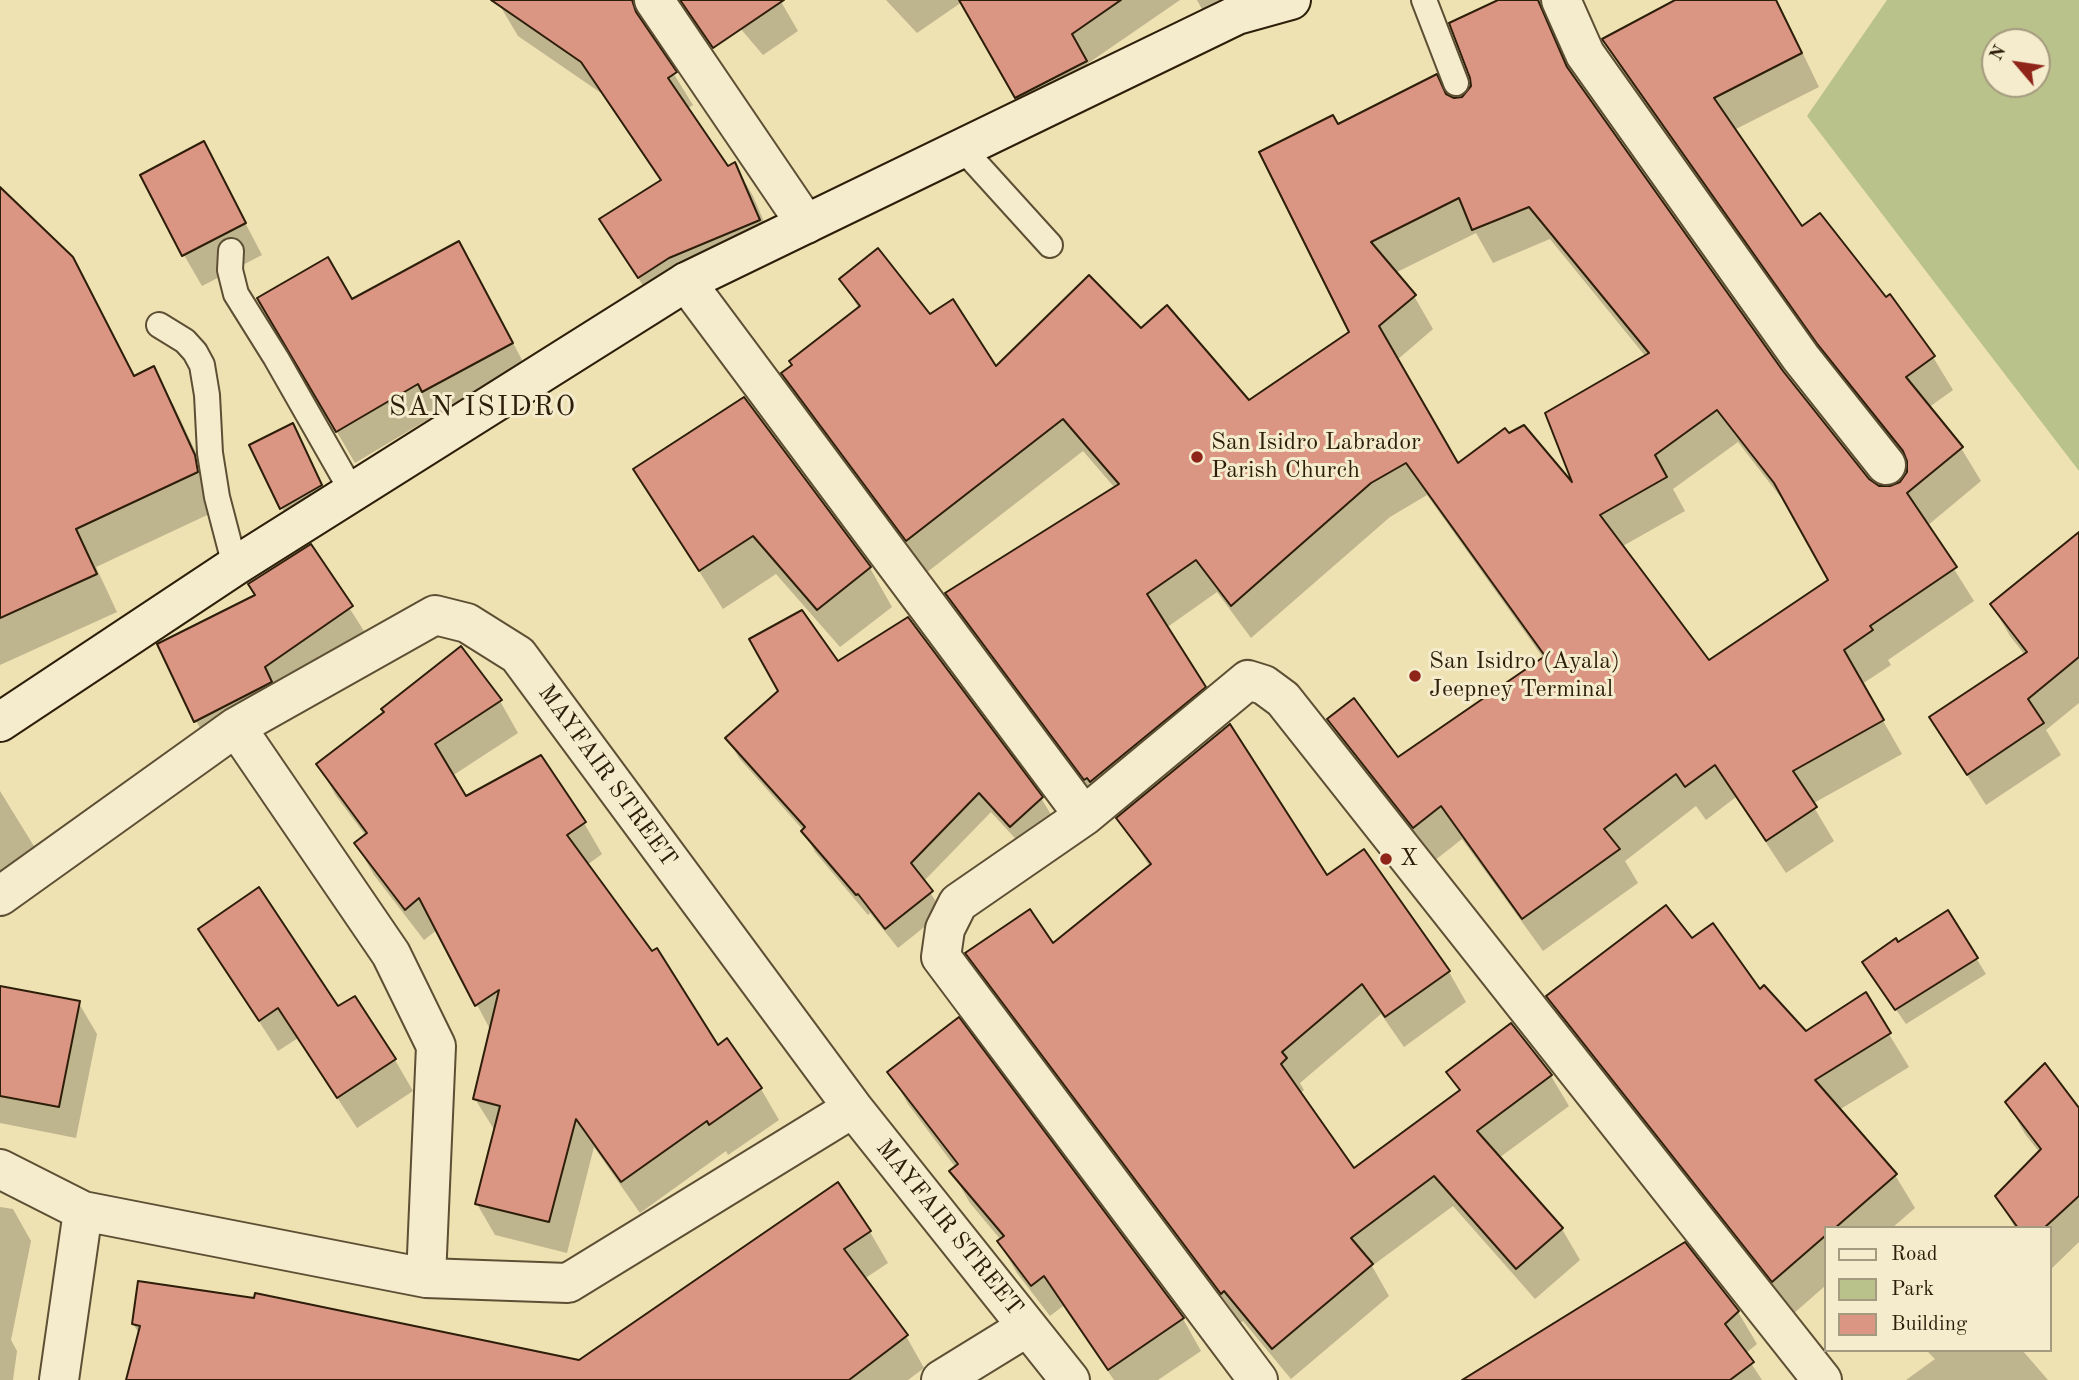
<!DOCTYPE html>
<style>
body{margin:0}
#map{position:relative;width:2079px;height:1380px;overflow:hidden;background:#eee1b2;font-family:"Old Standard TT",serif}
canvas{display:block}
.legend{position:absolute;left:1824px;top:1226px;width:228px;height:126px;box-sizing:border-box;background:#f4eccd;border:2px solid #a49a7f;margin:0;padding:9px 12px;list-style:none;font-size:21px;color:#2d1e0a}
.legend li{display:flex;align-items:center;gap:14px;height:35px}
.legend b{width:35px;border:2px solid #a49a7f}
.north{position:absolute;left:1981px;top:28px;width:70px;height:70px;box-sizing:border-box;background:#f4eccd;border:2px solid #a49a7f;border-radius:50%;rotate:299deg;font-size:19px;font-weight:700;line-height:28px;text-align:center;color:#2d1e0a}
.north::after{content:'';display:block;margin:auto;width:24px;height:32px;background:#8f2418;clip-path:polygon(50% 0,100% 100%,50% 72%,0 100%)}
</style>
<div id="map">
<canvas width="2079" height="1380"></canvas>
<ul class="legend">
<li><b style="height:9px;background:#f4eccd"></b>Road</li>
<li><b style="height:19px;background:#bac28b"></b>Park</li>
<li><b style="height:19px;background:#db9583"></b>Building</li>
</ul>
<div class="north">N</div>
</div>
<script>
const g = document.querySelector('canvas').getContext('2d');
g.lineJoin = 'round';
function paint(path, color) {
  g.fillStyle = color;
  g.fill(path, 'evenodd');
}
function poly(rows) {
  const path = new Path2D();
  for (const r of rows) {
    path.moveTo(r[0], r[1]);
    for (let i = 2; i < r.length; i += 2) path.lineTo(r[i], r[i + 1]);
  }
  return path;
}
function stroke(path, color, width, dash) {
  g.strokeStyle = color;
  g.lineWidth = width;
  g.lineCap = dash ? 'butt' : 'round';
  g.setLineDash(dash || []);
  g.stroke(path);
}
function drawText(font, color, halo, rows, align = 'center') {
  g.font = font + ' "Old Standard TT",serif';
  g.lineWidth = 6;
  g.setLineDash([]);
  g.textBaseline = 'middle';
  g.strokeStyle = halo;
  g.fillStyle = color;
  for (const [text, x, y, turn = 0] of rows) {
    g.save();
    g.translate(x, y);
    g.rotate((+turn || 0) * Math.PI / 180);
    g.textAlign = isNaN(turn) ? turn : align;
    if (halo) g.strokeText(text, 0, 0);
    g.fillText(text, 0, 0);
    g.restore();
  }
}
paint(poly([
 [1887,0,2079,0,2079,471,1807,116],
 [1995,42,2037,42,2037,84,1995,84]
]), '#bac28b');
paint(poly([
 [502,0,641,0,653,21,649,34,693,105,687,109,727,168,735,165,753,196,777,252,658,309,601,220,661,182,601,93,518,36,499,4],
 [716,0,780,0,798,31,763,55],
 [886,0,1180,0,1087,64,1102,91,1033,127,962,2,917,33],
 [1197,0,1269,0,1216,35],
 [1514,0,1540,0,1578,85,1782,373,1868,480,1878,487,1890,488,1901,483,1908,473,1909,465,1840,379,1624,73,1605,40,1724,0,1777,0,1819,87,1734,130,1802,229,1933,357,1953,390,1928,408,1961,448,1981,481,1927,526,1974,601,1888,660,1891,665,1862,684,1902,754,1812,804,1834,841,1786,873,1736,797,1706,820,1696,806,1625,861,1638,883,1543,951,1462,839,1434,861,1348,753,1329,719,1398,759,1544,659,1427,495,1390,517,1251,638,1217,592,1166,628,1224,721,1105,812,967,627,948,594,1115,488,1083,451,926,573,803,407,783,373,859,309,842,280,929,316,996,369,1141,330,1249,402,1352,333,1338,126,1436,76,1447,96,1454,100,1463,98,1469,93],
 [1476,233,1493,263,1550,239,1646,357,1576,489,1458,466,1397,360,1433,329,1414,296,1395,273],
 [1738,442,1793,513,1830,581,1709,662,1621,547,1685,511,1673,489],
 [204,144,262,255,202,286,184,255],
 [0,189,72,258,135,377,153,369,174,406,216,495,218,510,96,567,117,612,0,665],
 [477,275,530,375,442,422,437,414,355,463,260,299,352,302],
 [744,399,870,568,892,607,840,647,776,574,723,609,635,470],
 [292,426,339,517,300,539,282,508,251,445],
 [310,546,369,639,214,752,196,721,257,596],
 [2079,552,2079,703,2046,730,2061,755,1986,805,1931,718,2025,655,2010,636,1992,605],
 [461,649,500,701,518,733,452,776,466,799,584,823,602,854,587,865,717,1047,761,1089,779,1120,728,1155,726,1151,640,1213,594,1147,567,1253,495,1235,477,1204,495,1131,475,1099,491,1031,437,930,424,940,374,875,356,844,366,836,336,796,318,764,386,713],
 [837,664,1041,798,1053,818,1023,847,991,812,923,882,943,912,898,948,870,913,868,915,815,852,804,831,739,758,727,738],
 [0,791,48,869,0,901],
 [1119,818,1326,878,1449,972,1466,1002,1404,1047,1381,1014,1300,1083,1304,1090,1299,1094,1354,1171,1460,1092,1449,1073,1551,1076,1569,1106,1499,1158,1562,1229,1580,1260,1535,1299,1453,1206,1372,1266,1389,1296,1291,1379,1243,1321,1240,1323,985,984,968,954,1053,945,1150,867],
 [1948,913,1986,974,1906,1024,1874,978,1898,944],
 [200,929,395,1060,413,1091,357,1128,298,1038,278,1051],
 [1692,940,1759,992,1805,1034,1865,995,1909,1067,1839,1110,1895,1175,1915,1208,1892,1228,1825,1228,1825,1286,1793,1314,1568,1030,1548,997],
 [0,987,78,1002,97,1034,76,1138,0,1123],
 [958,1020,1183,1319,1201,1351,1158,1380,1114,1380,1063,1306,1050,1316,1017,1273,999,1242,1001,1240,970,1203,952,1172,956,1168,908,1104,890,1072],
 [2007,1102,2079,1111,2079,1242,2049,1271,2049,1228,2015,1228,1998,1197,2040,1153,2025,1134],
 [0,1207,13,1209,31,1241,11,1340,17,1351,13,1380,0,1380],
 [870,1232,888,1263,864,1279,906,1336,924,1368,908,1380,128,1380,140,1335,133,1324,590,1363],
 [1738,1312,1757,1344,1745,1354,1762,1380,1466,1380],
 [1926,1350,2022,1350,2048,1380,1906,1380,1935,1359]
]), '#0003');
const building = poly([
 [491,0,632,0,636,12,677,72,668,78,728,166,735,162,760,220,669,258,638,278,599,219,661,180,581,62,491,0],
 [680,0,784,0,713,48,680,0],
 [959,0,1121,0,1072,34,1087,61,1015,98,959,0],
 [1498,0,1538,0,1567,67,1783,371,1869,479,1879,486,1890,486,1900,482,1907,472,1907,461,1903,451,1818,345,1602,39,1675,0,1776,0,1802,53,1714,98,1802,226,1820,213,1886,297,1890,294,1935,356,1906,377,1963,447,1907,493,1957,567,1870,626,1873,630,1844,650,1884,720,1793,771,1817,807,1766,841,1715,765,1685,787,1676,774,1604,829,1620,849,1522,919,1441,806,1413,828,1327,719,1354,698,1398,757,1545,656,1406,463,1371,483,1231,606,1196,560,1147,594,1206,687,1090,782,1087,778,1084,780,945,593,1119,484,1063,419,906,541,781,373,792,365,789,361,860,306,839,279,878,248,930,314,953,299,996,366,1089,275,1141,328,1167,305,1249,400,1349,332,1259,152,1333,115,1338,124,1437,74,1446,94,1454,98,1462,97,1471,86,1470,78,1449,23,1498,0],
 [1459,198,1472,230,1529,207,1649,353,1545,413,1572,482,1524,425,1509,433,1505,428,1458,463,1379,326,1416,295,1371,242,1459,198],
 [1717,410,1774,483,1828,580,1709,660,1600,515,1667,477,1655,455,1717,410],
 [204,141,246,223,182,256,140,175,204,141],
 [0,187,73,257,134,376,154,366,195,455,198,472,76,529,97,574,0,618,0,187],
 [459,241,513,343,422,392,418,384,336,432,257,298,328,257,352,299,459,241],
 [744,397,871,567,817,610,753,536,699,571,633,469,744,397],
 [293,423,322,485,280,509,249,445,293,423],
 [2079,532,2079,657,2028,699,2044,723,1967,775,1929,717,2027,652,1990,604,2079,532],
 [311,544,353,606,265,667,272,682,194,722,157,644,255,595,248,584,311,544],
 [802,610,838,661,908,617,1043,797,1010,827,979,793,911,863,933,891,885,929,858,894,856,895,801,831,805,827,725,738,778,691,749,639,802,610],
 [461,646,502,700,435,744,466,796,541,755,586,822,567,835,652,951,657,948,718,1045,727,1038,762,1088,709,1125,707,1121,621,1182,576,1119,549,1222,475,1204,500,1106,473,1099,499,990,475,1006,419,898,405,910,354,843,367,833,316,764,384,712,381,709,461,646],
 [1230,724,1327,875,1364,849,1450,971,1385,1017,1362,984,1282,1052,1287,1058,1281,1064,1354,1168,1460,1090,1446,1072,1511,1023,1552,1075,1477,1131,1563,1228,1516,1269,1434,1176,1351,1238,1373,1264,1272,1349,1224,1291,1221,1294,965,953,1030,909,1053,943,1151,864,1116,818,1230,724],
 [259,887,338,1006,355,996,396,1059,337,1098,278,1008,259,1021,198,929,259,887],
 [1666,905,1692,938,1713,923,1760,989,1764,985,1806,1031,1866,992,1891,1033,1815,1080,1897,1174,1835,1228,1825,1228,1825,1236,1772,1282,1546,996,1666,905],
 [1948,910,1978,958,1895,1010,1862,962,1896,938,1898,942,1948,910],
 [0,986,80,1001,59,1107,0,1096,0,986],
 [959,1017,1184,1318,1108,1370,1044,1276,1031,1286,997,1241,1004,1236,949,1171,958,1164,887,1072,959,1017],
 [2045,1063,2079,1108,2079,1196,2044,1228,2018,1228,1995,1196,2041,1149,2005,1102,2045,1063],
 [838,1182,871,1231,844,1249,908,1335,849,1380,126,1380,140,1326,132,1324,138,1281,254,1298,255,1293,579,1360,838,1182],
 [1685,1242,1739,1311,1725,1324,1754,1362,1730,1380,1462,1380,1685,1242]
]);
paint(building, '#db9583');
stroke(building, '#2d1e0a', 2);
const lane = poly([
 [1424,0,1456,83],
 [962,148,1050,245],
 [231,251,230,270,236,294,276,358,353,493],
 [159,325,185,341,195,352,202,365,207,395,210,453,217,497,235,566]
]);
const street = poly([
 [654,0,806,224],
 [1561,0,1585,54,1801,358,1886,465],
 [686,282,1084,816],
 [236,727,391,954,436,1046,426,1278],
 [0,896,236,727,435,615,467,623,518,655,853,1108,1070,1380],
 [0,1169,83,1211,426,1278,568,1283,853,1108],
 [59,1380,83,1211],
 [941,1380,1027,1327],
 [1258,1380,941,957,945,929,958,903,1084,816,1248,680,1264,685,1283,699,1822,1380]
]);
const secondary = poly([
 [0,722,235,566,686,282,1237,15,1291,0]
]);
stroke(lane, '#5d4f34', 28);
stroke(street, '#5d4f34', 42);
stroke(secondary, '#2d1e0a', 42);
stroke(lane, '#f4eccd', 24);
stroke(street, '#f4eccd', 38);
stroke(secondary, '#f4eccd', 38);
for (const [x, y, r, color] of [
 [1197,457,7,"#8f2418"],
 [1415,676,7,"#8f2418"],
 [1386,859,7,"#8f2418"]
]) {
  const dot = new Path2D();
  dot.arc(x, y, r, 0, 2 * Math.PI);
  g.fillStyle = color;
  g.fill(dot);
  stroke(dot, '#f4eccd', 2.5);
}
drawText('24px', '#2d1e0a', '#f4eccd', [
 ["San Isidro Labrador",1211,443],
 ["Parish Church",1211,471],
 ["San Isidro (Ayala)",1429,662],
 ["Jeepney Terminal",1429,690],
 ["X",1400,859]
], 'left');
drawText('24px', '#2d1e0a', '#f4eccd', [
 ["MAYFAIR STREET",607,776,54],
 ["MAYFAIR STREET",949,1228,51]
]);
g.letterSpacing = '2px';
drawText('28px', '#2d1e0a', '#f4eccd', [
 ["SAN ISIDRO",483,408]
]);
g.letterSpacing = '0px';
</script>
